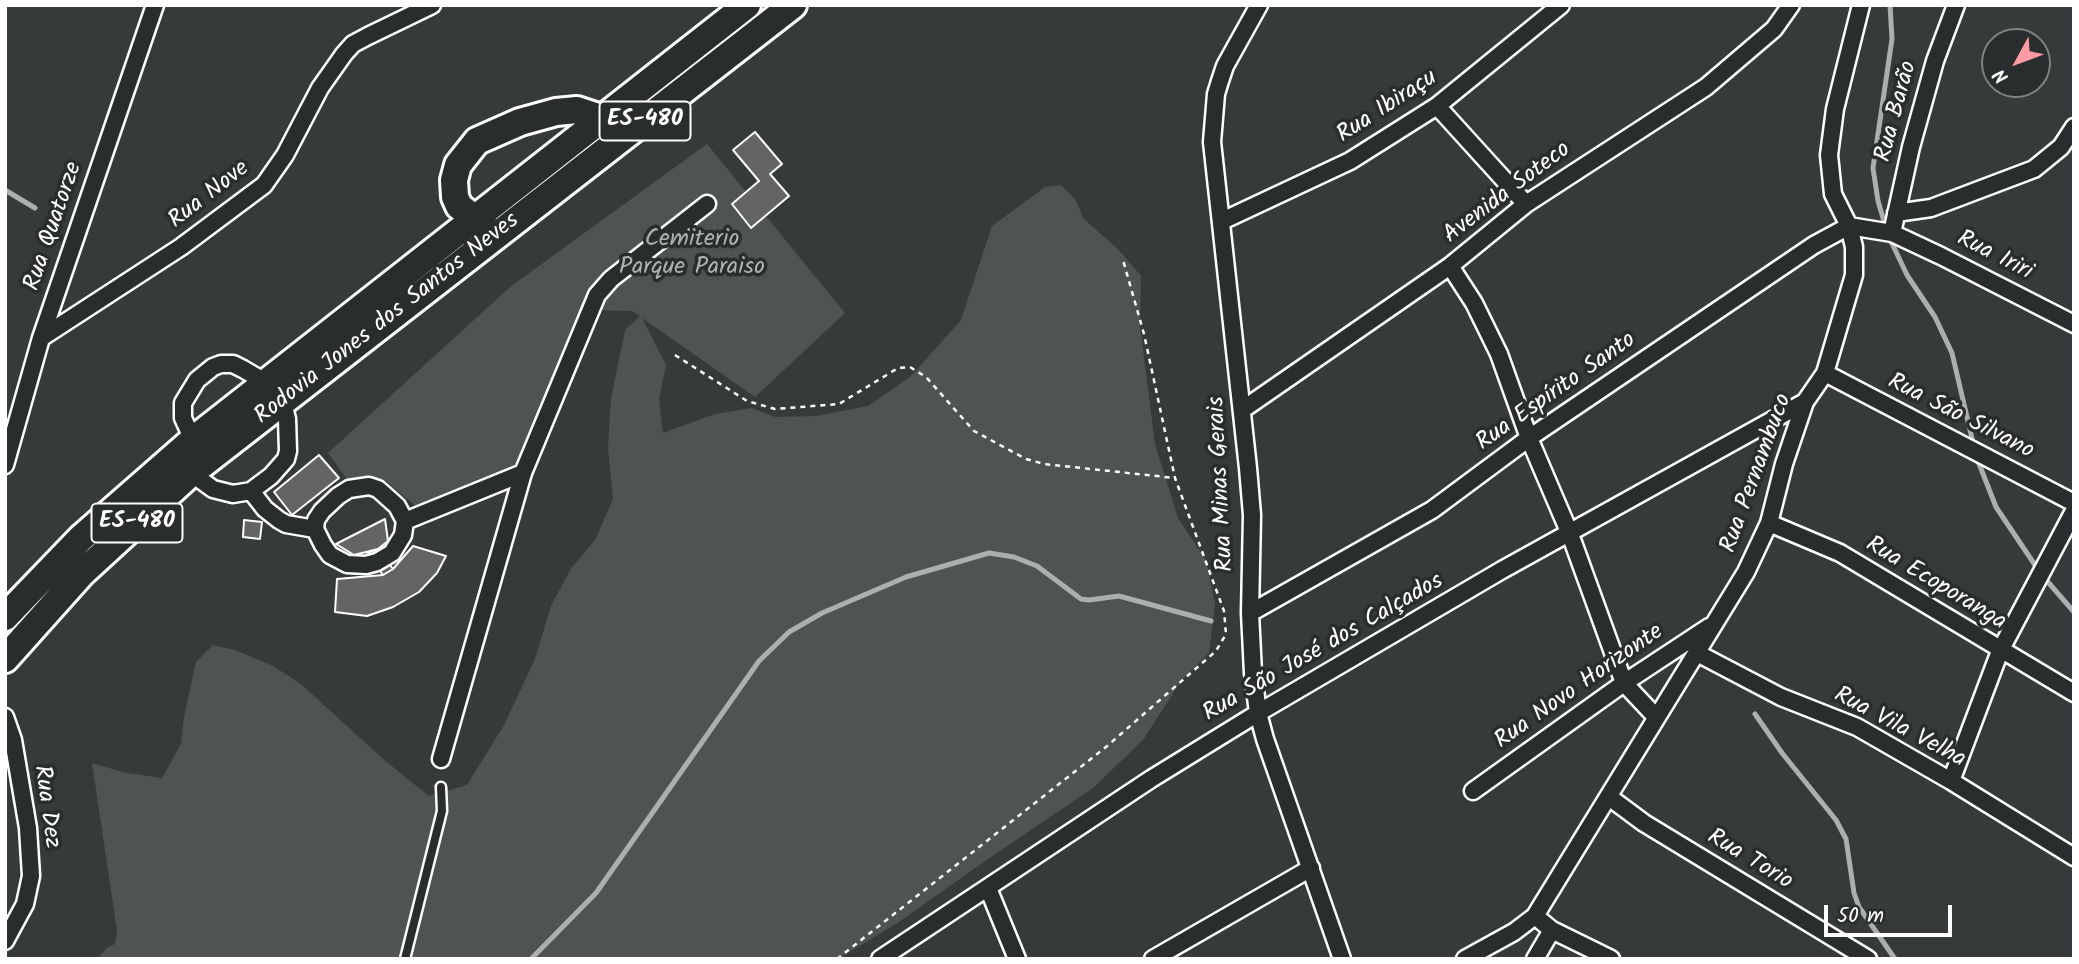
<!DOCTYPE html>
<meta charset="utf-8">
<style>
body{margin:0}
#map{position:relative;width:2079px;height:964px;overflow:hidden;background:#373a3b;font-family:Kalam,sans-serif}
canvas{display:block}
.frame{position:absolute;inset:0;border:7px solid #fff;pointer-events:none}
.north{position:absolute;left:1981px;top:28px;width:70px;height:70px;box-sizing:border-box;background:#2a2d2e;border:2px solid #7f8182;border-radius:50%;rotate:229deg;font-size:19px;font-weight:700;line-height:28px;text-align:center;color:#fff}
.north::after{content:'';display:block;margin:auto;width:24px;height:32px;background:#ff9aa2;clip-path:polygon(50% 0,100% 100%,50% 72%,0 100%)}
.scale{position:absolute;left:1824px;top:905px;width:128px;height:32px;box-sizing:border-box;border:4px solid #fff;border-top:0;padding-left:9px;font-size:21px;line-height:24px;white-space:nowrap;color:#fff;-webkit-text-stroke:5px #2a2d2e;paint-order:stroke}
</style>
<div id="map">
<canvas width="2079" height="964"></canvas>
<div class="frame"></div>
<div class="north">N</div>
<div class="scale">50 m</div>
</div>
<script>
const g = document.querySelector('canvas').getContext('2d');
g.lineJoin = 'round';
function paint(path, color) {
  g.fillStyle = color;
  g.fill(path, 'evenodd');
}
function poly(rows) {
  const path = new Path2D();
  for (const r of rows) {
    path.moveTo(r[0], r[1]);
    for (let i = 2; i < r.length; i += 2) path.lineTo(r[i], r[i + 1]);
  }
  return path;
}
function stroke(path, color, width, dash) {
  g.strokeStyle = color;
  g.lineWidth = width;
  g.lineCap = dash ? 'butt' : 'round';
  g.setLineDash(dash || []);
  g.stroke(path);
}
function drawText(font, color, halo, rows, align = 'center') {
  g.font = font + ' Kalam,sans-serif';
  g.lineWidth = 7;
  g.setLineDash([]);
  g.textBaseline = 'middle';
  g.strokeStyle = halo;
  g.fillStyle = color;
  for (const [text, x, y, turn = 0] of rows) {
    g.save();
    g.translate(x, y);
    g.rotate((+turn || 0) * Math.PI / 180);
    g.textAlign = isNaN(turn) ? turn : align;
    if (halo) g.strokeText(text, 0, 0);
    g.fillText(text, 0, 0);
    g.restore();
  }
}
paint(poly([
 [707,144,845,313,755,397,642,318,666,365,659,399,663,433,715,414,752,408,775,417,816,416,868,406,910,377,961,320,992,226,1045,187,1061,185,1075,199,1084,219,1118,249,1141,276,1140,326,1155,444,1178,518,1206,560,1215,604,1209,653,1181,681,1143,740,1093,788,988,859,896,924,838,959,97,959,108,947,115,944,117,930,92,763,126,773,162,778,181,744,184,717,196,662,213,645,235,650,273,666,301,684,383,759,429,796,467,785,504,725,535,659,551,606,570,570,595,540,613,499,608,447,611,399,625,330,640,316,632,311,587,310,525,464,418,508,386,481,347,479,328,453,510,287]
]), '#505354');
stroke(poly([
 [5,190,35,208],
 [1886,228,1878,201,1873,168,1892,39,1890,5],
 [1889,237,1907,275,1935,317,1952,353,1974,447],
 [1976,456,1996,507,2041,574,2074,612],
 [1755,714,1782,753,1836,820,1846,839,1854,893,1859,907,1895,959],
 [531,959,596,893,759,661,789,632,822,613,906,577,989,553,1014,557,1037,566,1081,599,1089,600,1119,596,1211,621]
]), '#adaeaf', 5);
const building = poly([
 [755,132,782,164,770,174,789,196,751,228,732,204,759,181,733,150,755,132],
 [319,455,339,478,292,515,274,492,319,455],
 [385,519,388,541,378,549,354,555,336,544,385,519],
 [244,520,262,522,260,539,243,537,244,520],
 [413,546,446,556,437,573,419,592,393,607,367,616,335,612,337,579,383,575,393,569,413,546],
 [378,549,393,569,383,575,367,553,378,549]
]);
paint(building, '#636465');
stroke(building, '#fff', 2);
const lane = poly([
 [405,959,442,811,441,787]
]);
const street = poly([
 [1259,5,1225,66,1220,81,1216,94,1212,142,1248,468,1252,515,1250,613,1253,673,1258,713,1265,739,1342,959],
 [1437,106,1526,204],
 [1896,213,1931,208,2034,169,2061,147,2074,127],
 [1222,221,1350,161,1437,106,1561,5],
 [1892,233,1911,147,1935,61,1956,5],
 [1450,266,1474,303,1499,354,1529,438,1570,534,1624,683,1656,717],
 [41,338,181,247,264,185,285,155,320,88,344,54,353,44,368,36,432,5],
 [1825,373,2074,503],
 [1242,410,1450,266,1526,204,1706,87,1774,29,1791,5],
 [5,465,41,338,155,5],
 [191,473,213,489,233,494,251,491,271,476,286,459,288,451,287,419,283,403,265,382,243,369,233,364,221,364,213,367,197,380,183,403,183,418,193,440],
 [369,486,378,489,397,506,405,521,403,535,392,553,377,562,366,565,347,564,330,555,323,545,315,529,316,520,322,511,338,496,349,489,369,486],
 [251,491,265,509,279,520,286,524,315,529],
 [405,521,523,473],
 [1769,523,1840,553,2074,693],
 [1250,613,1432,510,1529,438,1814,245,1849,226,1892,233,1941,256,2074,324],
 [1697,653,1781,697,1857,727,1951,781,2074,857],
 [5,717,13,740,28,828,31,876,25,904,5,941],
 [441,759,523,473,597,295,611,279,707,204],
 [1951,781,2000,651,2074,511],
 [1473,791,1624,683,1709,627],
 [1609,797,1644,823,1868,959],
 [988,888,1017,959],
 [1535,916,1552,930,1611,959],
 [880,959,1151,779,1258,713,1502,570,1805,402],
 [1153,959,1311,868],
 [1465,959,1514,932,1535,916,1746,572,1769,523,1784,464,1805,402,1825,373,1854,275,1854,247,1849,226,1833,194,1829,155,1835,109,1861,5],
 [1535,959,1552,930]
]);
const primary = poly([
 [487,229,459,206,455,197,454,180,458,165,477,141,520,122,556,112,577,110,604,119],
 [5,617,81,538,193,440,747,5],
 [5,659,81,574,191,473,793,5]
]);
stroke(lane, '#fff', 13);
stroke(street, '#fff', 21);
stroke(primary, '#fff', 32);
stroke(poly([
 [675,355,747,401,775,409,839,404,898,368,910,367,926,377,974,431,1026,459,1044,464,1175,478],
 [837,959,1106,747,1216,651,1226,634,1224,611,1175,478,1144,334,1123,260]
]), '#fff', 2.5, [5, 5]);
stroke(lane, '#2a2d2e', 8);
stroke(street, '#2a2d2e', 16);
stroke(primary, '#2a2d2e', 26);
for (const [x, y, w] of [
 [645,121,91],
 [137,523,91]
]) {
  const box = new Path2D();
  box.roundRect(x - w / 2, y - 19.5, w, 39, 5);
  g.fillStyle = '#2a2d2e';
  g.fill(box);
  stroke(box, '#fff', 2);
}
drawText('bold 23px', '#fff', null, [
 ["ES-480",645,121],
 ["ES-480",137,523]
]);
drawText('24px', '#fff', '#2a2d2e', [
 ["Rua Ibiraçu",1388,108,-33],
 ["Rua Barão",1898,112,-75],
 ["Avenida Soteco",1508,194,-37],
 ["Rua Nove",210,196,-38],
 ["Rua Quatorze",55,227,-71],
 ["Rua Iriri",1994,257,27],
 ["Rodovia Jones dos Santos Neves",388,320,-38],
 ["Rua Espírito Santo",1557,393,-35],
 ["Rua São Silvano",1960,418,27],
 ["Rua Pernambuco",1758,474,-70],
 ["Rua Minas Gerais",1223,484,-93],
 ["Rua Ecoporanga",1935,585,31],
 ["Rua São José dos Calçados",1324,649,-30],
 ["Rua Novo Horizonte",1580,688,-35],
 ["Rua Vila Velha",1899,729,28],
 ["Rua Dez",45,807,82],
 ["Rua Torio",1749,861,31]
]);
drawText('24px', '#b0b2b2', '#2a2d2e', [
 ["Cemiterio",692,241],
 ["Parque Paraiso",692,269]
]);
</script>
